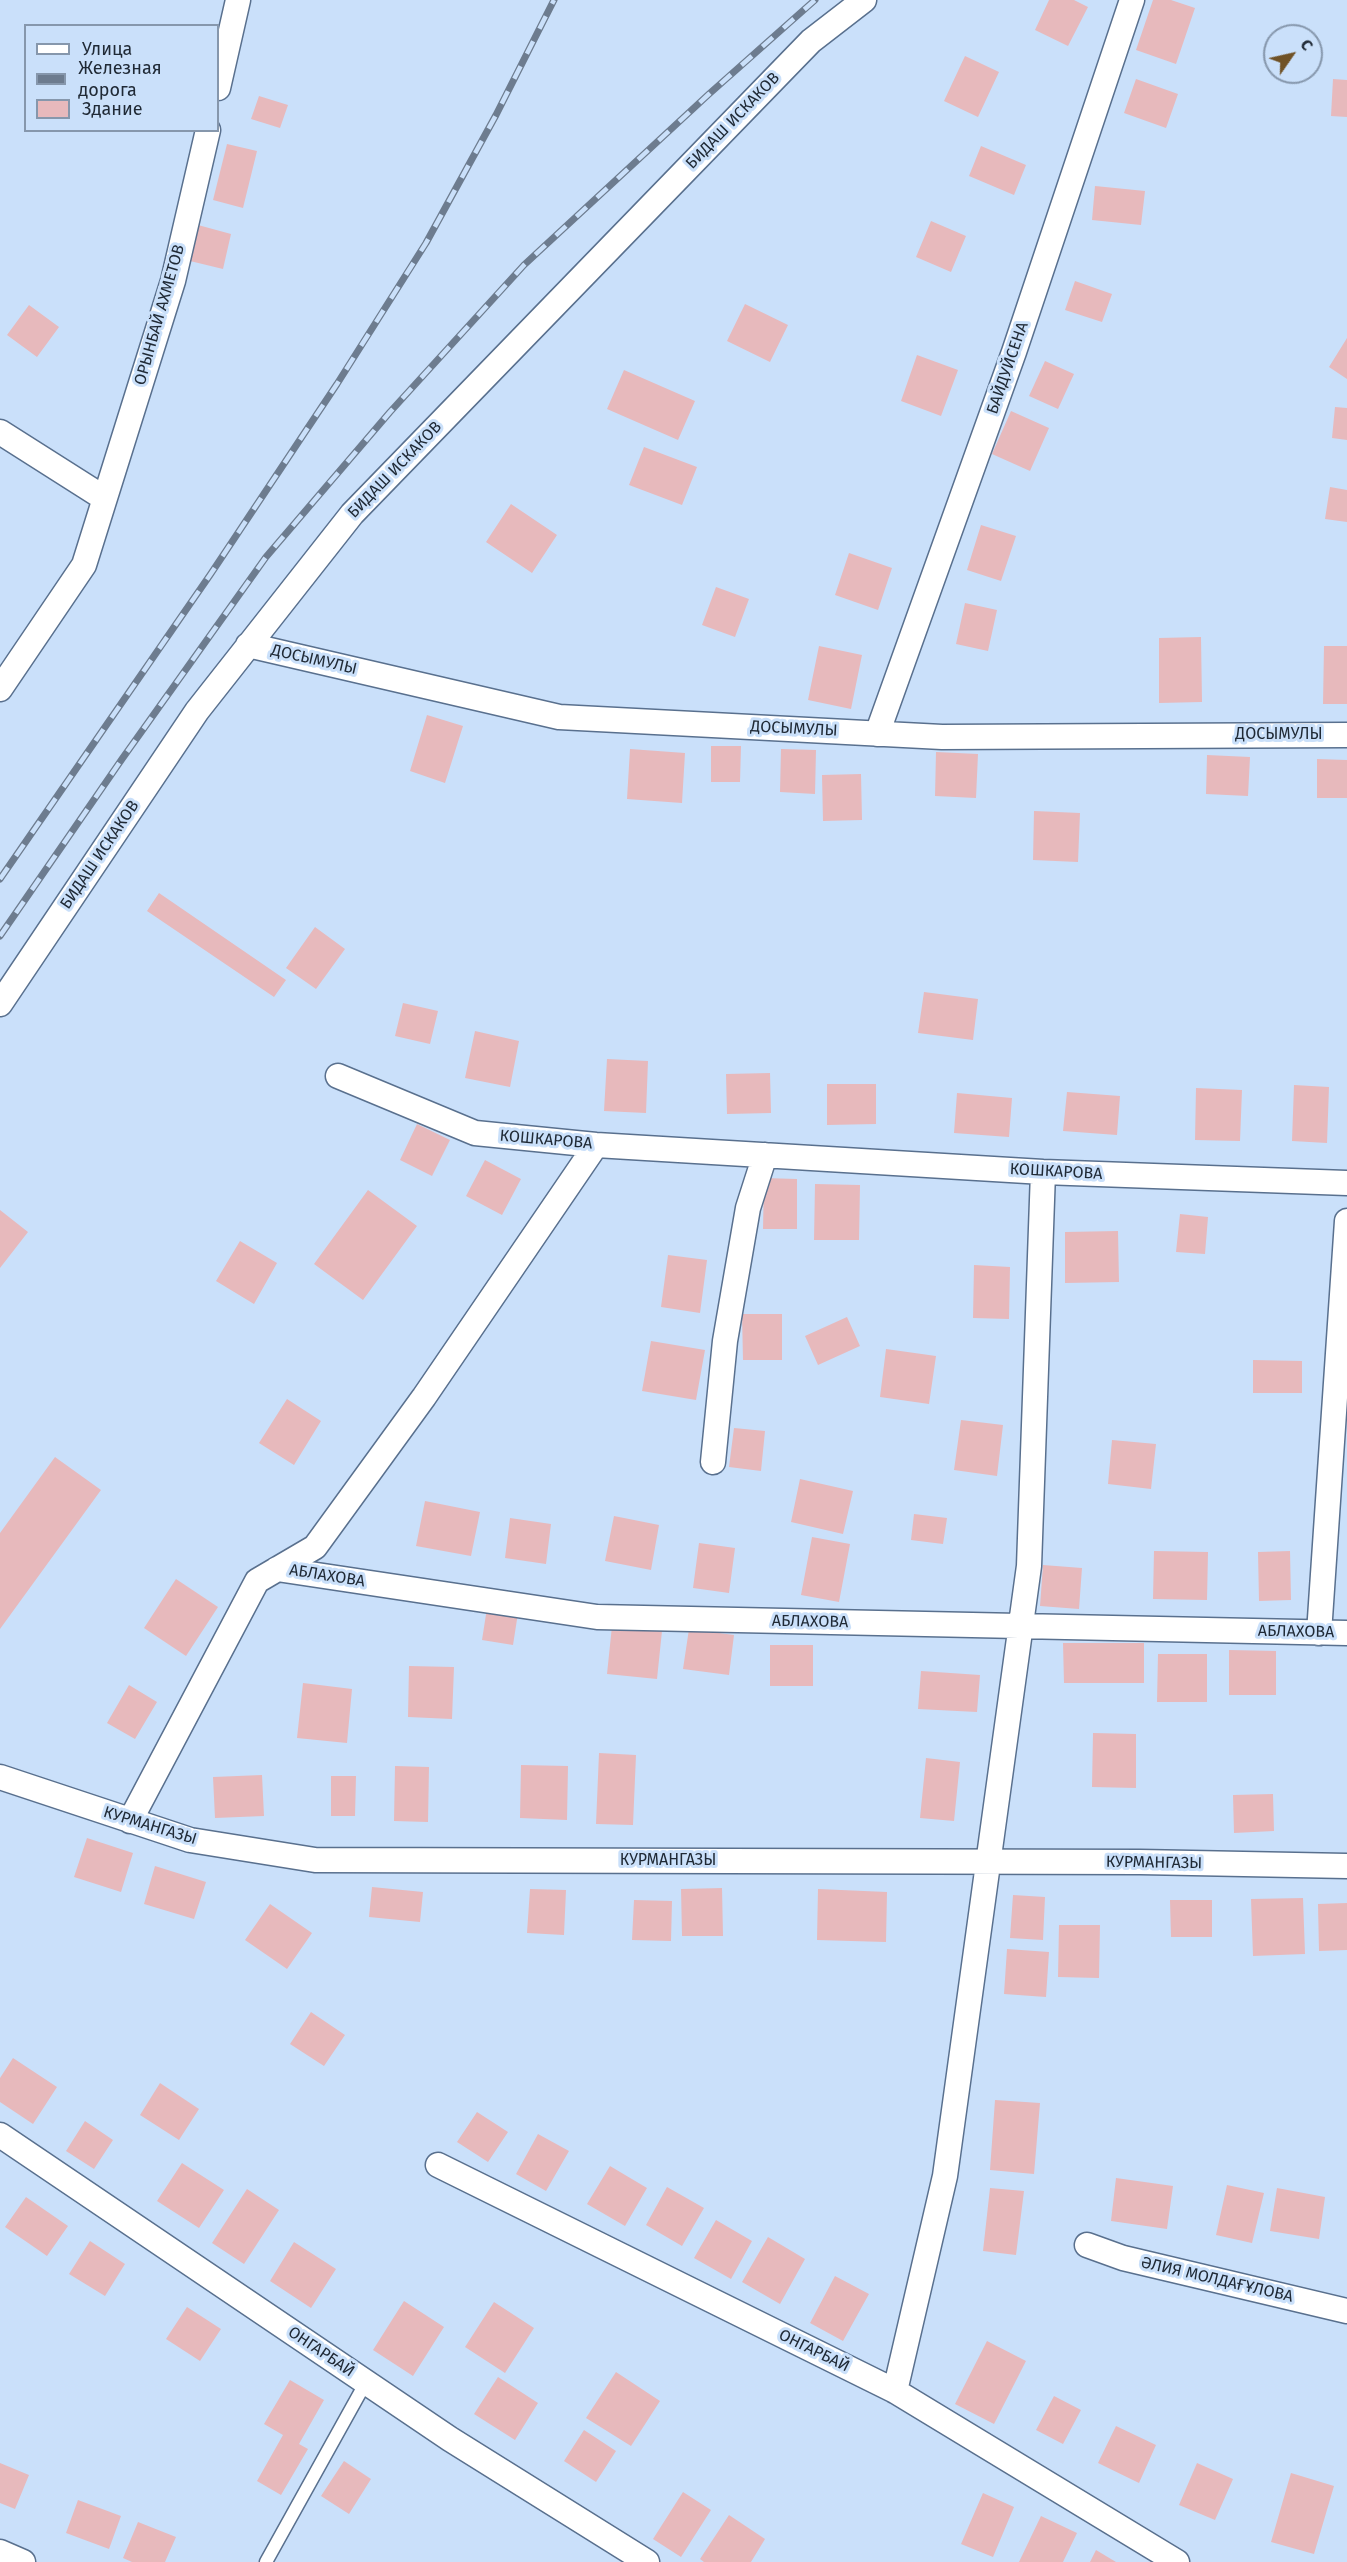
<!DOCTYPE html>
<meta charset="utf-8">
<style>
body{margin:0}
#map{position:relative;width:1347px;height:2562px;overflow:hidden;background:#cae0fa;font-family:"Fira Sans",sans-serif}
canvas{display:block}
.legend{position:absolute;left:24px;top:24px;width:195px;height:108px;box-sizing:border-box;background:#cae0fa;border:2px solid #8697ac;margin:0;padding:8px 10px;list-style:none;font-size:18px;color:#202a36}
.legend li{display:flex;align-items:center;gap:12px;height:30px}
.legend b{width:30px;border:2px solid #8697ac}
.north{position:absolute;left:1263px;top:24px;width:60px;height:60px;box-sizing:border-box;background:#cae0fa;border:2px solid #8697ac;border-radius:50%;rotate:56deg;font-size:16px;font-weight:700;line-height:24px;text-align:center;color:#202a36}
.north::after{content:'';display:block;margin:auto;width:21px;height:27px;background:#705226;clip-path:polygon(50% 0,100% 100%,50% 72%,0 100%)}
</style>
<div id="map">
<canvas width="1347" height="2562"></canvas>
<ul class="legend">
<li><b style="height:8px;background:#fff"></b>Улица</li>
<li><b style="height:8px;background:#6d7c8f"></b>Железная дорога</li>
<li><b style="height:16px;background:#e7b9bc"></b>Здание</li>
</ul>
<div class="north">С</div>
</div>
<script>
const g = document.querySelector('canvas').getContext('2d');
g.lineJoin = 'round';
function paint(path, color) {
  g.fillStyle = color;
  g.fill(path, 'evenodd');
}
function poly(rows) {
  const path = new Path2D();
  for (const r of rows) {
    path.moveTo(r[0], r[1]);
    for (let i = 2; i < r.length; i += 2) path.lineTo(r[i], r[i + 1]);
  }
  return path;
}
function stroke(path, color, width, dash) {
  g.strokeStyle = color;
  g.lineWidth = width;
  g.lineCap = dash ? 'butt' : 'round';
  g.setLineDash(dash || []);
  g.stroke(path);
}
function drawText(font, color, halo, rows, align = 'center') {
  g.font = font + ' "Fira Sans",sans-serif';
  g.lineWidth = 6;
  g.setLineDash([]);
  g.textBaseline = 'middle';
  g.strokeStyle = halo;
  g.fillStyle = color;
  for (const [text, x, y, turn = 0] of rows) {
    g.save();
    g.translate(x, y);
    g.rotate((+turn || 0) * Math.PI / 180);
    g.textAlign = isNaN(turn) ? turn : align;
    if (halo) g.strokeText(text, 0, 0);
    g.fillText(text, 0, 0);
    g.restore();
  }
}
paint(poly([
 [1049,0,1074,0,1088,7,1068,46,1035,30],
 [1153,0,1171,0,1195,8,1176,64,1136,50],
 [965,56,999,72,978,117,944,101],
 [1136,79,1178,94,1166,128,1124,113],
 [1333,79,1347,80,1347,117,1331,116],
 [259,96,288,105,280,128,251,119],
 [227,144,257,151,243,208,213,200],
 [981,146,1026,165,1014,195,969,176],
 [1095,186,1145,191,1141,225,1092,220],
 [931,221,966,236,951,272,916,257],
 [198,225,231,234,223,269,190,261],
 [1075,281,1112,294,1102,322,1065,310],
 [745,304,788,325,770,362,727,341],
 [29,305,59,327,37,357,7,335],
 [1347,338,1347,379,1329,367],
 [917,355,958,370,941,416,901,401],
 [1045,361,1074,374,1058,409,1029,396],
 [624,370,695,401,678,440,607,409],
 [1335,407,1347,408,1347,440,1332,438],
 [1011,411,1049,428,1030,471,992,454],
 [644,447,697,467,682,505,629,485],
 [1330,487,1347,490,1347,522,1325,519],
 [511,504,557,535,532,573,486,542],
 [981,525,1016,536,1001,581,967,570],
 [849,553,892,568,878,610,835,595],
 [716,587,749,599,735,637,702,625],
 [965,603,997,610,988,651,956,644],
 [1201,637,1202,702,1159,703,1159,638],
 [819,646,862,655,851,709,808,700],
 [1324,646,1347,646,1347,704,1323,704],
 [427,715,463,726,445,783,410,771],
 [711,746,741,746,740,782,711,782],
 [630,749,685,753,682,803,627,799],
 [781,749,816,750,815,794,780,792],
 [936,752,978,754,976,798,935,796],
 [1207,755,1250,757,1248,796,1206,794],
 [1317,759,1347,760,1347,798,1317,798],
 [861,774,862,820,823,821,822,775],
 [1034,811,1080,813,1078,862,1033,860],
 [159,893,286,980,274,997,147,911],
 [315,927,345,949,316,989,286,968],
 [924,992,978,999,973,1040,918,1033],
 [403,1003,438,1011,430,1044,395,1036],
 [475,1031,519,1041,510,1087,465,1078],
 [607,1059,648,1061,646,1113,604,1111],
 [770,1073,771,1113,727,1114,726,1074],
 [827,1084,876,1084,876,1124,827,1125],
 [1294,1085,1329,1087,1327,1143,1292,1141],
 [1196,1088,1242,1090,1240,1141,1195,1140],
 [1067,1092,1120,1096,1117,1135,1063,1131],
 [957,1093,1012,1098,1009,1137,954,1133],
 [417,1124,450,1140,432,1176,400,1160],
 [485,1160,521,1179,502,1215,466,1196],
 [764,1178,797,1179,797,1229,763,1229],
 [815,1184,860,1185,859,1240,814,1240],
 [368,1190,417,1226,363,1300,314,1264],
 [0,1210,28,1232,0,1268],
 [1180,1214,1208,1217,1205,1254,1176,1252],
 [1118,1231,1119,1282,1065,1283,1065,1232],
 [240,1241,277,1263,254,1304,216,1281],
 [668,1255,707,1260,700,1313,661,1307],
 [974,1265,1010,1267,1009,1319,973,1318],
 [742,1314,782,1314,782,1360,743,1360],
 [847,1317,860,1346,818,1365,805,1336],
 [651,1341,705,1350,696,1400,642,1391],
 [886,1349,936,1356,929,1404,880,1397],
 [1253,1360,1302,1361,1302,1393,1253,1393],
 [287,1399,321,1421,294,1465,259,1443],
 [961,1420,1003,1425,997,1476,954,1470],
 [734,1428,765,1431,761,1471,729,1467],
 [1112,1440,1156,1444,1151,1489,1108,1484],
 [55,1457,101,1490,0,1629,0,1533],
 [800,1479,853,1491,843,1534,791,1522],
 [425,1501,480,1512,471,1556,416,1546],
 [914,1514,947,1518,943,1544,911,1540],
 [614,1516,659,1525,651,1570,605,1561],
 [510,1518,551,1524,546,1564,505,1558],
 [812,1537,850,1544,839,1602,801,1595],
 [699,1543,735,1548,729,1593,693,1588],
 [1154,1551,1208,1552,1207,1600,1153,1599],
 [1290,1551,1291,1600,1259,1601,1258,1552],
 [1043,1565,1082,1568,1079,1609,1040,1606],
 [176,1579,218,1607,186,1656,144,1628],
 [487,1608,518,1613,513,1645,482,1640],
 [612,1626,662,1631,657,1679,607,1674],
 [689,1629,734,1635,729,1675,683,1669],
 [1063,1643,1144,1643,1144,1683,1064,1683],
 [770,1645,813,1645,813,1686,770,1686],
 [1229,1650,1276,1651,1276,1695,1229,1695],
 [1158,1654,1207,1654,1207,1702,1157,1702],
 [409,1666,454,1667,452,1719,408,1717],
 [921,1671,980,1675,977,1712,918,1709],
 [303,1683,352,1689,347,1743,297,1738],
 [129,1685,157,1702,135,1739,107,1723],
 [1093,1733,1136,1734,1136,1788,1092,1787],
 [599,1753,636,1755,633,1825,596,1824],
 [926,1758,960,1762,954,1821,920,1818],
 [521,1765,568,1766,567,1820,520,1818],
 [395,1766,429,1767,428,1822,394,1821],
 [262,1775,264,1816,215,1818,213,1777],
 [331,1776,356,1776,355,1816,331,1816],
 [1273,1794,1274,1831,1234,1833,1233,1795],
 [87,1838,133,1853,121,1892,74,1877],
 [155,1866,206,1882,194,1919,144,1904],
 [372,1887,423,1892,420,1922,369,1917],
 [722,1888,723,1936,682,1936,681,1889],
 [530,1889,566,1890,564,1935,527,1933],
 [818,1889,887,1892,886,1942,817,1940],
 [1013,1895,1045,1897,1043,1940,1010,1938],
 [1303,1898,1305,1954,1253,1956,1251,1899],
 [634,1900,672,1901,671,1941,632,1940],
 [1170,1900,1212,1900,1212,1937,1171,1937],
 [1347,1903,1347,1950,1319,1951,1318,1904],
 [270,1904,312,1933,287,1969,245,1940],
 [1059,1925,1100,1925,1099,1978,1058,1977],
 [1007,1949,1049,1952,1046,1997,1004,1994],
 [311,2012,345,2035,324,2066,290,2044],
 [13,2058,57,2087,33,2124,0,2102,0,2078],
 [160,2083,199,2109,179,2140,140,2115],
 [995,2100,1040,2103,1034,2174,990,2170],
 [477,2112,508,2132,488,2162,457,2142],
 [85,2121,113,2140,94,2169,66,2151],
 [538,2134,569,2151,546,2191,516,2174],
 [182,2163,224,2190,199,2228,157,2201],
 [610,2166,647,2188,625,2226,587,2204],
 [1116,2178,1173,2186,1167,2229,1111,2221],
 [1227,2185,1264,2193,1252,2243,1216,2235],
 [667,2187,704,2208,682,2246,646,2225],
 [990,2188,1024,2191,1016,2255,983,2251],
 [1277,2188,1325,2197,1319,2239,1270,2231],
 [247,2189,279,2210,244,2264,212,2243],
 [26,2197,68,2226,47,2256,5,2227],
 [716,2220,752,2241,731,2279,694,2258],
 [768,2237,805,2259,780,2304,742,2282],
 [90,2241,125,2264,105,2296,69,2274],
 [294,2242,336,2269,311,2308,270,2281],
 [835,2276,869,2294,843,2341,810,2323],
 [404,2301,444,2327,413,2376,373,2350],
 [494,2302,534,2328,505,2373,465,2347],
 [187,2307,221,2329,200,2361,166,2339],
 [987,2341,1026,2361,994,2424,955,2404],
 [616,2372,660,2401,631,2446,586,2418],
 [498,2377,538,2403,515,2440,474,2414],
 [290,2380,324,2400,299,2444,308,2449,281,2495,257,2481,283,2435,264,2424],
 [1054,2396,1081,2410,1063,2444,1036,2430],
 [1116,2426,1156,2445,1139,2483,1098,2463],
 [584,2430,616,2451,596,2482,564,2461],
 [344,2461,371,2479,349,2514,321,2496],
 [0,2463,29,2475,15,2509,0,2503],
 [1197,2463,1233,2479,1215,2520,1179,2505],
 [1291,2473,1334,2486,1314,2554,1271,2542],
 [683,2492,711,2510,681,2557,653,2539],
 [983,2493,1014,2507,993,2557,961,2544],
 [78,2500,121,2516,109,2549,66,2533],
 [729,2515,765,2539,751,2562,704,2562,700,2559],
 [1041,2516,1077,2533,1063,2562,1019,2562],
 [138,2522,176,2537,165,2562,132,2562,123,2558],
 [1096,2550,1116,2562,1090,2562]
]), '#e7b9bc');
const service = poly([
 [266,2562,366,2382]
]);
const minor = poly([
 [218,88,238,0],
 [0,432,104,498],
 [248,645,559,717,942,737,1347,735],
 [0,689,84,565,173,281,208,130],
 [877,734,1014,352,1132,0],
 [0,1004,197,711,352,514,811,41,864,0],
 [338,1076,475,1133,596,1145,1043,1172,1347,1183],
 [713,1462,725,1341,748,1208,765,1155],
 [277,1569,597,1617,1347,1633],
 [1319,1633,1347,1221],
 [0,1777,190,1840,315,1860,1140,1862,1347,1866],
 [130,1821,257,1581,315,1547,424,1397,596,1145],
 [0,2135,450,2439,647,2562],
 [438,2165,895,2391,1177,2562],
 [1087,2245,1123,2258,1347,2311],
 [895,2391,945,2176,1029,1566,1043,1172],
 [0,2552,23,2562]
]);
stroke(service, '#59708e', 15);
stroke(minor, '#59708e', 27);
stroke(service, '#fff', 12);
stroke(minor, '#fff', 24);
const rail = poly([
 [0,879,210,575,337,384,426,243,496,115,554,0],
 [0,936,122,759,266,557,390,412,524,265,709,94,815,0]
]);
stroke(rail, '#6d7c8f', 7);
stroke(rail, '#cae0fa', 4.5, [14]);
drawText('16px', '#202a36', '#cae0fa', [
 ["БИДАШ ИСКАКОВ",733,121,-46],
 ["ОРЫНБАЙ АХМЕТОВ",160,315,-74],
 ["БАЙДУЙСЕНА",1008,368,-71],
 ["БИДАШ ИСКАКОВ",395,470,-46],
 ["ДОСЫМУЛЫ",314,660,13],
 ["ДОСЫМУЛЫ",794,729,3],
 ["ДОСЫМУЛЫ",1279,735],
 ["БИДАШ ИСКАКОВ",100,855,-56],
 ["КОШКАРОВА",546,1140,5],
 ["КОШКАРОВА",1056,1172,3],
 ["АБЛАХОВА",327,1576,9],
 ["АБЛАХОВА",810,1622,1],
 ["АБЛАХОВА",1296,1632,1],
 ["КУРМАНГАЗЫ",150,1826,17],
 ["КУРМАНГАЗЫ",668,1861],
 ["КУРМАНГАЗЫ",1154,1863,1],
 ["ӘЛИЯ МОЛДАҒҰЛОВА",1217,2280,13],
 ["ОНГАРБАЙ",814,2351,26],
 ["ОНГАРБАЙ",321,2352,34]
]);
</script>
